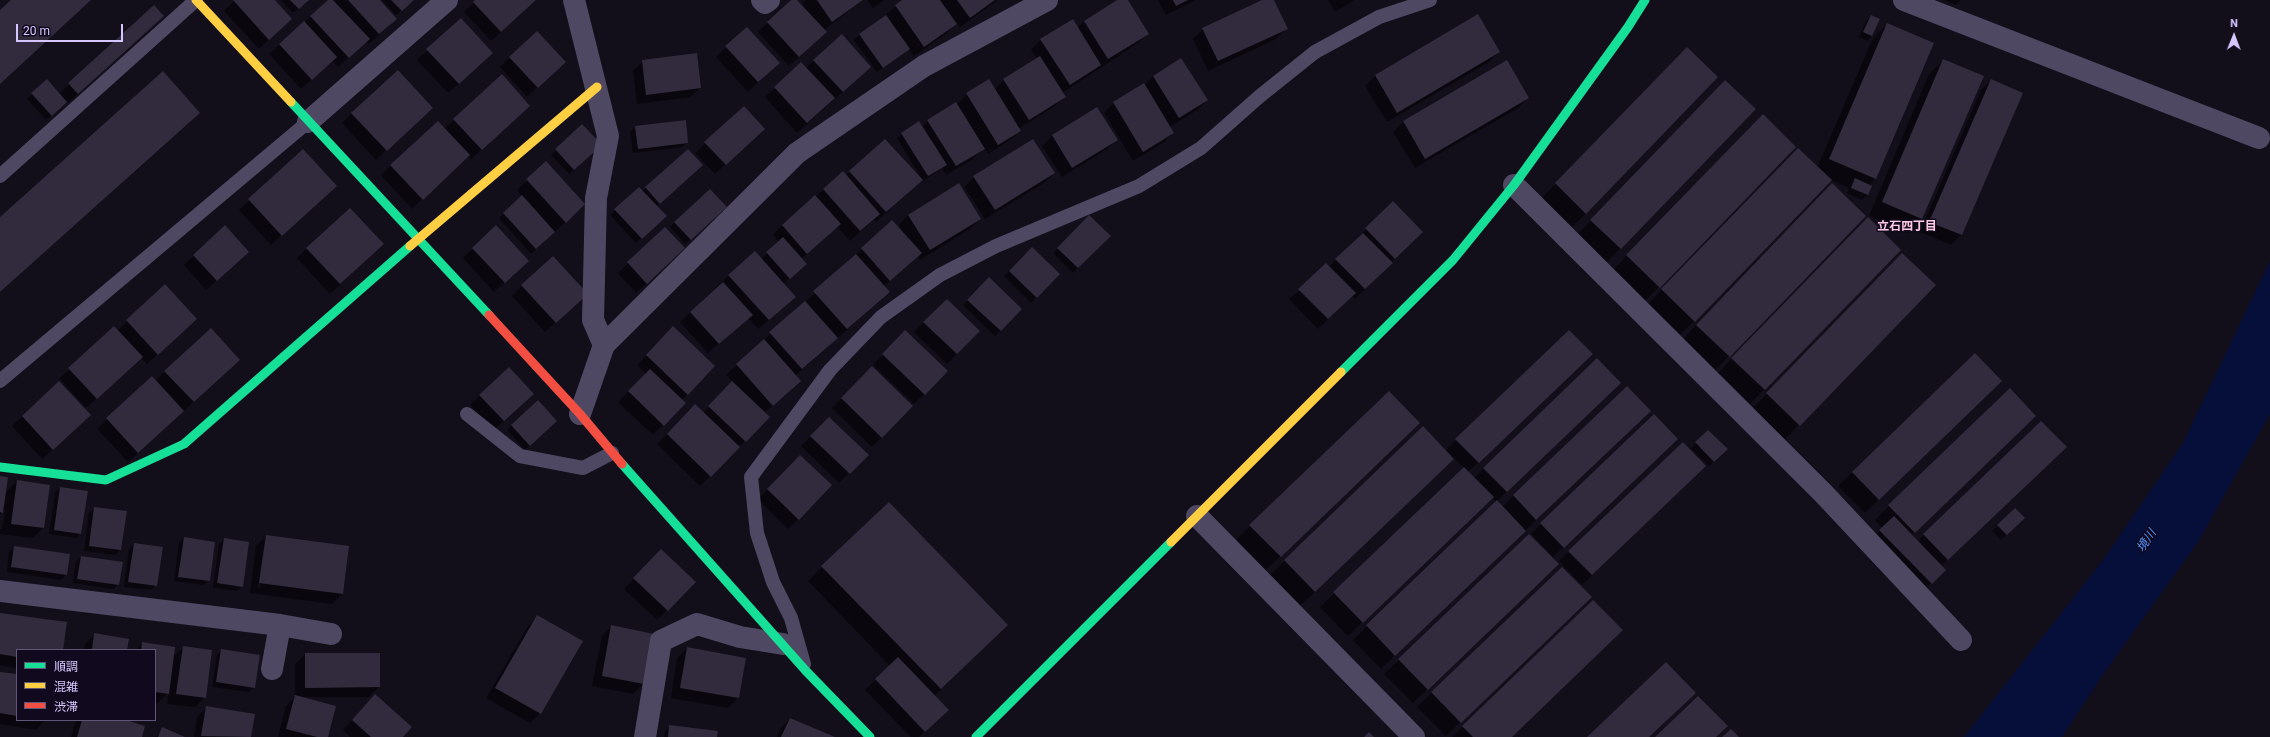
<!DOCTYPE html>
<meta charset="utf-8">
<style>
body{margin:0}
#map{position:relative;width:2270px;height:737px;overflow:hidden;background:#120e1a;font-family:Roboto,"Noto Sans JP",sans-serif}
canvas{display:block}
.legend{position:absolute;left:16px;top:649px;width:140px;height:72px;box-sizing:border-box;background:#110a1e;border:1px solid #605678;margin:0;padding:5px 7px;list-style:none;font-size:12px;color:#d7c7ff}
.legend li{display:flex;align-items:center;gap:8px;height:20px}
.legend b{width:20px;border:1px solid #605678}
.north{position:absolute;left:2214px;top:16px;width:40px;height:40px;-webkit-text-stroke:3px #110a1e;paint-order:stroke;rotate:1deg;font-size:11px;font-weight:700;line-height:16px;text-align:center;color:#d7c7ff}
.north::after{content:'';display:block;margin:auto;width:14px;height:18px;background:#d7c7ff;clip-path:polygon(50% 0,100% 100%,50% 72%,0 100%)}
.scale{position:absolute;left:16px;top:24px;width:107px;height:18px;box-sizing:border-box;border:2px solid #d7c7ff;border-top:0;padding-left:5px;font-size:12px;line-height:14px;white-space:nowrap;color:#d7c7ff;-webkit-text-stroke:3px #110a1e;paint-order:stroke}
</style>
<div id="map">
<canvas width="2270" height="737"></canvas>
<ul class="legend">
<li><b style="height:5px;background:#16e098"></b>順調</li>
<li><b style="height:5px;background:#ffcf43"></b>混雑</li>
<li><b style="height:5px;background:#f24e42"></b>渋滞</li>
</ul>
<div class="north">N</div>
<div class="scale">20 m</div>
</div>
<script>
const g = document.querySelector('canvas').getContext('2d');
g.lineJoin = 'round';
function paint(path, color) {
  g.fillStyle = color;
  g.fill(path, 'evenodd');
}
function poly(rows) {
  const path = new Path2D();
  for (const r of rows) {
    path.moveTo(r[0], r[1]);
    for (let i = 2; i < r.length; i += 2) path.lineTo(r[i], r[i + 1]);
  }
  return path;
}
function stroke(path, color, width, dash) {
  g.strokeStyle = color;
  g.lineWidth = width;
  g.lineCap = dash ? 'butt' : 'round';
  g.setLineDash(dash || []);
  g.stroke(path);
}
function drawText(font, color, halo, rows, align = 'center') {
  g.font = font + ' Roboto,"Noto Sans JP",sans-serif';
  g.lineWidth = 3;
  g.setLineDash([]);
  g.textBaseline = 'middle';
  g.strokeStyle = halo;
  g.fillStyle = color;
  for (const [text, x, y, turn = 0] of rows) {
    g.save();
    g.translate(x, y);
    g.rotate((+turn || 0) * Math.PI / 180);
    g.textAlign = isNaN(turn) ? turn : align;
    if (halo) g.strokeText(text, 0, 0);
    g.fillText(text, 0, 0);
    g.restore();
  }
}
paint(poly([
 [2270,261,2270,414,2198,542,2104,673,2062,737,1964,737,2103,560,2183,443]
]), '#050f39');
paint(poly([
 [235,0,274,0,281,28,259,49,224,11],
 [281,0,308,0,293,13],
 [329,0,378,0,385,29,369,44,366,41,338,67,332,60,301,89,269,54],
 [382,0,413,0,396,15],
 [476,0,535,0,491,41,464,12],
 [792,0,796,0,805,9,802,3,806,0,863,0,824,30,815,42,789,66,758,32],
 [867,0,884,0,873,8],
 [904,0,998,0,960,27,956,23,946,34,914,56,909,49,877,72,854,40],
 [1119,0,1127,0,1148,33,1138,43,1062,93,1065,96,1055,106,1018,129,1020,131,1010,140,988,154,984,148,973,159,946,175,942,168,923,181,897,138,902,134,922,127,928,121,956,105,967,94,994,90,1004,80,1037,59,1031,49,1041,40,1077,28,1084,21],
 [1158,0,1196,0,1166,15],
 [1264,0,1273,0,1286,29,1276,39,1208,71,1193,39,1203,29],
 [1328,0,1354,0,1335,12],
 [1944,0,1961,0,1956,5],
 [154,6,153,26,68,103,66,101,46,120,27,99,32,94,59,94],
 [1478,15,1499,52,1489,62,1387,122,1365,86,1375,76],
 [1871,16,1871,36,1867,41,1859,37,1866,21],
 [461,19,482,63,448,93,417,60],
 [1887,24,1933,44,1875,179,1869,185,1867,195,1862,200,1847,193,1849,188,1831,180,1680,335,1648,304,1784,163,1817,168,1873,38],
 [747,28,768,72,748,92,716,57],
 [510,57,554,72,527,97,500,67],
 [1181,59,1207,100,1197,110,1170,127,1173,133,1163,143,1133,161,1104,113,1113,103,1144,86,1153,76],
 [814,60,860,76,797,133,765,97,775,88,806,68],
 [1943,60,1922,219,1908,233,1869,216,1929,74],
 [643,61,700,88,690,97,637,104,633,71],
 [1673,62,1586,213,1572,227,1542,198],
 [502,76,519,115,471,159,468,156,412,209,381,175,391,165,444,129],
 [1991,80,2022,93,1961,235,1951,245,1920,232,1981,90],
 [1711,95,1755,109,1606,263,1577,235],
 [1528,98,1518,108,1415,168,1393,132,1403,122],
 [744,107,764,129,715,174,695,153],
 [1097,108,1117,139,1107,149,1062,177,1042,146,1052,136],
 [199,113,185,127,0,292,0,218],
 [352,113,422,118,376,160,342,123],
 [582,125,596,150,569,174,551,155],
 [635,127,687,142,682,147,633,153,630,132],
 [1749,129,1659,287,1645,301,1613,270],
 [303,150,326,195,271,245,239,210],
 [688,150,697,170,656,207,660,221,636,243,610,215,639,188,642,192],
 [546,163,574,214,531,254,499,218,522,196,517,190],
 [850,172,921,180,876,222,874,219,850,241,837,226,801,259,801,268,783,284,785,306,758,329,748,318,708,353,680,322,729,275,761,259,779,242,773,235,782,225,843,173,845,176],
 [1054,173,1044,183,985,219,964,187,974,177],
 [1818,199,1729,356,1715,370,1683,339],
 [1393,202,1421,232,1355,299,1352,296,1318,329,1289,299,1329,267],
 [721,211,685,244,670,227,675,222],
 [908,215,980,219,970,229,920,260,918,256,884,286,878,302,795,376,790,390,764,413,745,441,700,486,657,444,695,406,703,413,733,382,726,375,892,222,902,231,899,225],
 [1089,217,1109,236,1073,273,1053,253],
 [665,229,674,258,636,293,618,273],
 [1854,232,1900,250,1750,404,1718,373],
 [383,244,330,294,297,258,307,248],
 [473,248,518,270,494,292,463,258],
 [1032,248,1059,274,1031,303,1004,276],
 [194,255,238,261,206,290,184,265],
 [1888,268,1934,285,1785,439,1753,408],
 [989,279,1021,309,995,336,963,305],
 [165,286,186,328,147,364,141,358,86,408,59,378,117,331],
 [522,286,576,303,545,332,512,296],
 [947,300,979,331,947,364,914,332],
 [673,328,714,366,682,400,685,403,653,435,618,402,646,374,637,365],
 [1569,331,1582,364,1468,472,1474,478,1484,468,1610,393,1497,501,1502,507,1627,388,1639,421,1381,669,1353,640,1496,502,1492,497,1348,636,1320,607,1464,468,1454,458,1300,606,1270,575,1423,428,1445,451],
 [905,332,947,371,914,404,873,365],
 [1975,355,2001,381,1865,513,1838,486],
 [872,368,912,406,872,447,832,408],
 [229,370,128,462,97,429,152,378,155,381,165,371],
 [59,382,80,425,42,459,12,426],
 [480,395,522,404,494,430,470,405],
 [2041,423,2051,461,1941,566,1944,570,1921,593,1870,540,1882,528,1875,520,1889,506,2021,430,1911,535,1917,542],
 [512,425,551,426,525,450,507,430],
 [819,428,867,455,839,483,801,446],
 [1708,431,1726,449,1709,466,1691,448],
 [1405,437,1266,570,1236,540,1250,526],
 [1667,448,1553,557,1531,534,1541,524],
 [800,457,798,519,788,529,758,499],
 [1695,475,1582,585,1559,561,1569,551],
 [0,477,5,493,17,481,43,528,33,538,0,534,0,536,0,529,2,529,5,510,0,515],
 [60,488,81,533,76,538,49,534,55,493],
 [94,508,120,550,115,555,84,551,89,513],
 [2015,509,2023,518,2001,540,1992,531],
 [1529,535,1543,578,1413,703,1384,674],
 [266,536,348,547,342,594,332,604,250,593,256,546],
 [264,545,266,545,260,588,258,588],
 [184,538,209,580,204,585,174,581,179,543],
 [224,539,242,586,237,591,213,588,219,544],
 [134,544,156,585,151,590,124,587,129,549],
 [14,547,69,554,66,575,61,580,7,572,9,552],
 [661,551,667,610,657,620,624,589],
 [81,557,118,584,113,589,73,583,76,562],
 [822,567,993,639,934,696,937,720,919,737,911,737,865,690,890,666,808,581],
 [1562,568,1576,611,1446,736,1417,707],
 [0,614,62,650,17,650,17,668,0,665],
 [538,616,540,713,530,723,486,698,528,626],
 [612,626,643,684,633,694,592,686,602,636],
 [95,634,126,650,84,650,85,644],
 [142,643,172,658,184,647,205,697,195,707,167,704,168,693,158,703,155,703,155,650,135,650],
 [687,648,745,658,738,698,728,708,671,698,677,658],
 [222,650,254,687,249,692,212,687,217,655],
 [305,654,379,687,369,697,302,697,327,737,278,737,286,706,295,697,295,664],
 [0,673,17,675,17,720,45,720,36,730,0,724],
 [365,706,402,737,350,737,343,730],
 [207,707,254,715,250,737,194,737,197,717],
 [790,719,832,737,777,737,780,729],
 [76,720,122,720,141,737,71,737],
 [670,726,716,737,664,737,665,731],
 [1463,726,1511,737,1452,737],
 [163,729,182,737,156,737]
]), '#0007');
paint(poly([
 [11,0,91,0,0,84,0,10],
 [233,0,275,0,292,19,269,40],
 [290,0,309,0,299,9],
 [328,0,333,0,370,39,349,58,310,16],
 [348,0,380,0,397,19,379,34],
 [391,0,414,0,402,11],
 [475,0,536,0,501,32,473,2],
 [791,0,797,0,827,32,799,57,767,22],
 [817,0,863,0,832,22],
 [902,0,940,0,957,24,924,47,895,5],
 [957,0,995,0,970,18],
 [1117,0,1128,0,1149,34,1108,59,1084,21],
 [1173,0,1188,0,1176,6],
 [1262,0,1274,0,1288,29,1218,61,1202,28],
 [154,5,164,16,78,94,68,83],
 [1478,14,1500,52,1397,113,1375,75],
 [886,15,910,49,883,68,859,34],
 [1871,15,1880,19,1872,36,1863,32],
 [461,18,493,53,459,84,426,49],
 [1073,19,1101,65,1070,85,1040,39],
 [304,21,337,57,312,80,279,44],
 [1887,23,1934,43,1876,179,1829,159],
 [747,27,780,63,758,82,725,46],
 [537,31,566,62,538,88,509,57],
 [842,34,871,67,843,92,813,60],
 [1687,47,1718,77,1586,214,1555,183],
 [697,53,701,88,646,95,642,60],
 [1040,56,1066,97,1029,120,1003,79],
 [1181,58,1208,100,1179,118,1153,76],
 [1943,59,1984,76,1922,219,1882,202],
 [1507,60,1529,98,1425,159,1403,121],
 [801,62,835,98,807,123,774,87],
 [398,70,433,108,387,151,351,113],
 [163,71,200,113,0,292,0,217],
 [502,74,530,106,482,150,453,119],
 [47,79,67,102,52,116,31,93],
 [989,79,1021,131,998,145,966,93],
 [1991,79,2023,93,1962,235,1929,222],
 [1725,80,1756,109,1621,249,1590,220],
 [1144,83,1174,133,1143,152,1113,102],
 [956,102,985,149,956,166,927,120],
 [744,106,765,129,726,165,704,142],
 [1097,107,1118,140,1072,168,1052,135],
 [1763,114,1796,147,1660,288,1626,255],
 [686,120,688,143,638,149,635,126],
 [438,121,470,155,423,200,390,165],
 [919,121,947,165,928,176,901,133],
 [582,124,602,145,574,170,555,149],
 [885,139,923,180,886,212,849,171],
 [1033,139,1055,173,995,210,973,176],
 [1798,148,1832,180,1695,322,1661,289],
 [303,149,337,186,282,236,248,199],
 [688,149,703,165,660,204,645,187],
 [546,161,585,204,566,223,526,179],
 [843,171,880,214,860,231,823,189],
 [1855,178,1872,186,1868,195,1851,188],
 [959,183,981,219,930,250,908,215],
 [1832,183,1866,216,1730,357,1696,325],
 [639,187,667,216,642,239,614,209],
 [710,189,727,207,691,240,674,222],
 [522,195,555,232,536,249,503,213],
 [815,195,841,224,807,254,782,225],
 [1393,201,1423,232,1395,259,1365,228],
 [350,208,384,244,340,284,306,248],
 [1089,215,1111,236,1078,268,1057,248],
 [1868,217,1901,250,1765,390,1731,358],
 [892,220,922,253,890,281,861,248],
 [225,225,249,252,217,281,193,255],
 [496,225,529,261,505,283,472,248],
 [665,227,685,248,647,284,627,262],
 [1363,233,1393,263,1365,289,1335,259],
 [783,237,807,264,790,279,766,252],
 [1032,247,1060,274,1037,298,1009,271],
 [755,251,796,297,769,320,728,275],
 [1902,253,1936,285,1800,426,1766,393],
 [856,254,890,292,847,329,813,291],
 [553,256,588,294,556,323,521,285],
 [1326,263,1356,293,1328,319,1298,289],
 [989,277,1022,309,1001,331,967,300],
 [723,282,753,315,719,344,690,312],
 [165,284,197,319,158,355,126,320],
 [947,299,980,331,957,354,923,322],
 [805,301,838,338,802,369,769,332],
 [114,326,143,357,97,399,68,368],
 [673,326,715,366,688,395,646,355],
 [211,328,240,360,194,402,164,371],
 [905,330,948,371,925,395,882,354],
 [1569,330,1593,354,1479,463,1455,439],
 [764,339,801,381,773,406,736,364],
 [1975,353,2002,381,1879,500,1852,472],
 [1597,358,1621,383,1507,492,1483,468],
 [872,366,913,406,882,438,841,398],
 [509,367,534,394,504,421,479,395],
 [650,369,686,403,664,426,628,391],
 [152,376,184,411,138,453,106,418],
 [59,381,91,415,53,450,22,416],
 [732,381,770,417,746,442,708,406],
 [1627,386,1651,411,1536,520,1513,495],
 [2010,388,2036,416,1915,533,1888,505],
 [1389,391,1420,423,1281,557,1249,525],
 [538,400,557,421,530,446,511,425],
 [695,404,740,447,711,477,667,434],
 [1654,414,1678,439,1564,548,1540,523],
 [829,417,869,455,850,474,810,436],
 [2041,421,2067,447,1948,560,1923,534],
 [1423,426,1454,459,1315,592,1284,560],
 [1708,430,1728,449,1714,462,1695,442],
 [1683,442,1706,466,1592,575,1568,551],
 [800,455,832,485,799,520,767,489],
 [1464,467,1494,497,1363,623,1333,592],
 [0,476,8,477,3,513,0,512],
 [17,480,50,485,44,528,11,524],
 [60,487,88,491,81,534,54,530],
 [1497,500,1526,531,1395,656,1366,625],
 [889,502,1008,625,941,689,821,566],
 [94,507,127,511,121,550,89,546],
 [2015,508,2025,518,2007,535,1997,525],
 [1894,516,1946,570,1932,584,1879,530],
 [1529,534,1559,564,1428,690,1398,659],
 [266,535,349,546,343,594,259,583],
 [184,537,215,542,210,581,178,577],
 [224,538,249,542,243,587,217,583],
 [134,543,163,547,157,586,128,582],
 [14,546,70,554,67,575,11,567],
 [661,549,696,582,668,611,633,578],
 [81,556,123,562,119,585,77,579],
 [1562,567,1592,597,1461,723,1431,692],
 [1593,600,1623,630,1512,737,1473,737,1462,726],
 [0,613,67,622,63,650,17,650,17,657,0,654],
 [537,615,583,641,541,714,495,688],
 [611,625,654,634,644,684,602,676],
 [94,633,129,639,127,650,92,650],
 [142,642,175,647,169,694,155,692,155,650,141,650],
 [183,646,212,650,206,698,176,694],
 [687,647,746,658,739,698,680,688],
 [221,649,260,655,255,688,216,682],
 [305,653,380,653,380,687,305,688],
 [898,657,949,710,925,732,875,679],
 [1666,662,1696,693,1649,737,1587,737],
 [0,672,17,674,17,716,0,713],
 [375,694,412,727,403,737,371,737,352,720],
 [295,695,336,706,328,737,317,737,286,729],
 [1698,696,1728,726,1716,737,1655,737],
 [206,706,255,714,251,737,201,736],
 [790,718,835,737,781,737],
 [82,720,126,720,145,726,142,737,77,737],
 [669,725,718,731,717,737,668,737],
 [162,727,185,737,158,737],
 [1731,729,1739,737,1722,737],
 [1369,732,1374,737,1364,737]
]), '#312b3d');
stroke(poly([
 [0,176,196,0],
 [0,381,308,122],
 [467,414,520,456,583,468,612,453],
 [804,664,791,618,773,582,757,533,751,477,830,370,881,317,940,275,996,246,1139,186,1201,148,1260,96,1315,52,1379,17,1430,0]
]), '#4f4863', 14);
stroke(poly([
 [574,0,608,136,596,198,593,320,604,345,580,414],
 [762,0,765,3,769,0],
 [1904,0,2259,138],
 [308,122,447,0],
 [1514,185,1823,493,1961,640],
 [604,345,797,153,924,66,1047,0],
 [1197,516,1414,737],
 [0,591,280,625,331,634],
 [272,669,280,625],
 [645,737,661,641,697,624,740,637,783,644]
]), '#4f4863', 22);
stroke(poly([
 [291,102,489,315],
 [1341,372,1453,260,1514,185,1628,27,1645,0],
 [622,464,806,671,870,737],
 [0,467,106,480,184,444,410,246],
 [976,737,1171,542]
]), '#16e098', 9);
stroke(poly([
 [196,0,291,102],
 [410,246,597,87],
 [1171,542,1341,372]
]), '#ffcf43', 9);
stroke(poly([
 [489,315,580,414,622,464]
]), '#f24e42', 9);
drawText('bold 12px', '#ffc9e2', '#110a1e', [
 ["立石四丁目",1907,227]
]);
drawText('italic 12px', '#5592ff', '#110a1e', [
 ["境川",2147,541,-56]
]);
</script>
